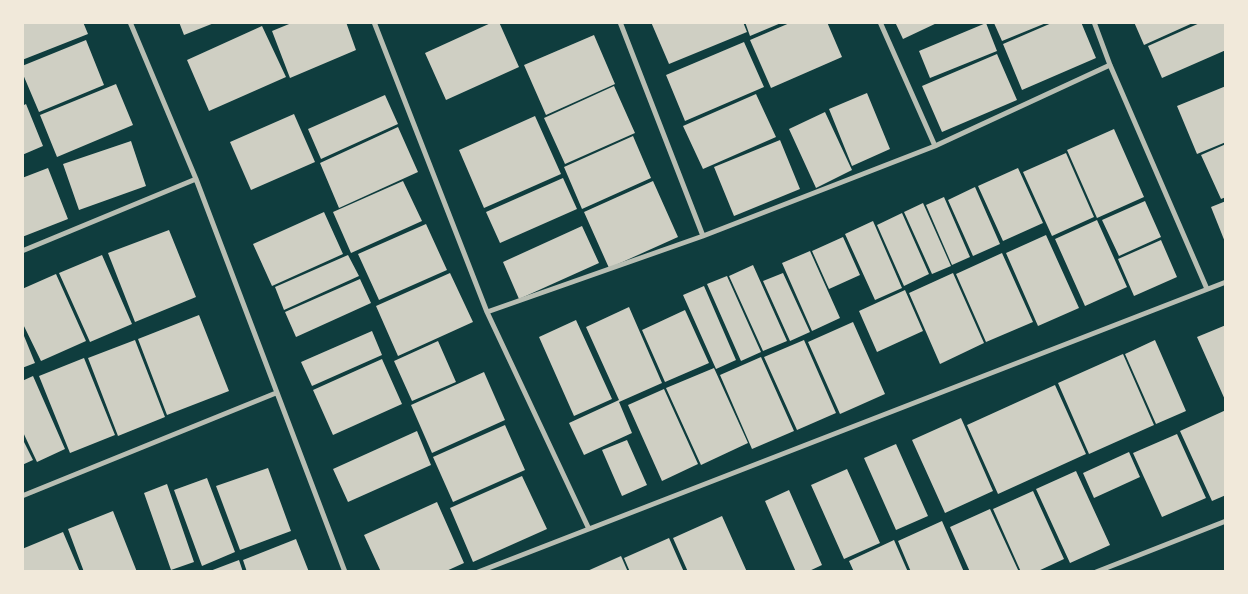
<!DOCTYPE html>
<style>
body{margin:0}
#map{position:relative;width:1248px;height:594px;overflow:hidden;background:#0f3d3e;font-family:Jost,sans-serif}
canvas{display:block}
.frame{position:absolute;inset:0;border:24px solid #f1e9da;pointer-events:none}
</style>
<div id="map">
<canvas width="1248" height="594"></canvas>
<div class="frame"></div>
</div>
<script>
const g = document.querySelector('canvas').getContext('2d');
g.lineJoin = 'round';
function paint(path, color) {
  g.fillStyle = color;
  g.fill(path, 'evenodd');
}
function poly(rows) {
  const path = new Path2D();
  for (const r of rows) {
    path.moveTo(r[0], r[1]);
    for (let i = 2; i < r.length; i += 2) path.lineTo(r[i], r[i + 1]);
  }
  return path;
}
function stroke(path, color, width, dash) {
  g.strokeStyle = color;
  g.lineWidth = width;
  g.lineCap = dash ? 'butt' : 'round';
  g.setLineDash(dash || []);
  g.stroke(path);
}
paint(poly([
 [22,22,83,22,88,34,22,60],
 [179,22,214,22,214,23,184,35],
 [294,22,346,22,356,50,290,78,272,31],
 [493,22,499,22,519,67,446,100,425,53],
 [651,22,743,22,747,32,669,64],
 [745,22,781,22,781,23,750,36],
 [792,22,827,22,842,57,771,88,750,40],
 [895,22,939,22,903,39],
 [1054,22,1081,22,1096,58,1022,90,1003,44],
 [1134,22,1195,22,1144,45],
 [1202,22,1226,22,1226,50,1162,78,1148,46],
 [986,23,997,51,930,78,919,51],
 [994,23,1046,23,1002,41],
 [262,26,286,77,209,111,187,60],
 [594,35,615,84,546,115,524,65],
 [86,40,104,85,39,112,22,72,22,66],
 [744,42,764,87,685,121,666,75],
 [997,54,1017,100,942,132,922,86],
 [116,84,133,125,57,157,40,115],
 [614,86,635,133,565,164,544,118],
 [1226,86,1226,142,1197,154,1177,106],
 [867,93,890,149,852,166,829,109],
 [756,94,776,137,703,169,683,126],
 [385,95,398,124,321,159,308,129],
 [26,104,43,146,22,155,22,106],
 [825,112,852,170,816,188,789,129],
 [294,114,315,162,251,190,230,142],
 [535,116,561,174,484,208,459,150],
 [398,127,418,172,339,208,320,163],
 [1114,129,1144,197,1097,218,1067,150],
 [633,136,651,178,582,209,564,167],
 [780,140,800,189,734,216,714,167],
 [131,141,146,186,79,210,63,164],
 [1226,144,1226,197,1221,199,1201,155],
 [1066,153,1094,217,1052,236,1023,172],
 [48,168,68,219,22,237,22,178],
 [1018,168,1043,223,1003,241,978,186],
 [563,178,577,209,500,243,486,212],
 [403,181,422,221,351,253,333,212],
 [653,181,678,237,609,268,584,212],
 [975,187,1000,244,973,256,948,200],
 [944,197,970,257,952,265,926,205],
 [1145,201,1161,237,1119,256,1102,220],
 [1226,201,1226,242,1225,242,1211,207],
 [923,203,951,266,932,274,904,212],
 [324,212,343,254,272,286,253,244],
 [902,213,929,274,904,286,877,225],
 [1097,220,1127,287,1085,306,1055,239],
 [873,221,902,288,875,300,845,234],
 [426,224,447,270,379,300,358,254],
 [582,226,599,263,519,299,503,262],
 [169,230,196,297,135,322,108,253],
 [1046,235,1079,308,1038,326,1006,253],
 [843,237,860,275,829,289,812,251],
 [1161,240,1177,277,1134,296,1118,259],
 [810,251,840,318,812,331,782,263],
 [1002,253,1033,322,986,342,956,274],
 [102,255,132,324,90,342,59,273],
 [348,255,359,276,284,310,275,287],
 [753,265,787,341,763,351,729,276],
 [450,273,473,322,398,356,376,306],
 [783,273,810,332,790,341,763,281],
 [953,273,984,343,940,364,909,293],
 [56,274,86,341,41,361,22,322,22,289],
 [727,276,761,352,741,361,707,284],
 [360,279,371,303,296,337,285,312],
 [704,286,736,360,716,369,683,295],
 [905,290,923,331,877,352,859,311],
 [629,307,662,383,619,402,632,433,584,455,569,423,619,400,586,327],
 [685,310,709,363,665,382,642,330],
 [199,315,229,391,167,415,138,339],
 [576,320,612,399,574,416,539,337],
 [853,322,885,394,840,414,808,342],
 [1226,325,1226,402,1197,337],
 [22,331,35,363,22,368],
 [372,331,382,355,312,386,301,362],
 [135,340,165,417,118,436,88,358],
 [804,340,836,413,797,430,764,357],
 [1155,340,1186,411,1156,424,1125,354],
 [438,341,456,382,412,401,394,361],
 [1123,354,1154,425,1089,454,1058,383],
 [761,357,794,431,752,449,720,375],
 [84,358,115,435,70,453,39,376],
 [382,359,402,404,333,435,313,390],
 [714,368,748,443,701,465,666,388],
 [484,372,505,420,432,453,411,405],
 [33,376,65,449,37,462,22,430,22,381],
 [1055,385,1086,454,998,494,967,425],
 [664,389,698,464,662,481,628,405],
 [1226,410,1226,495,1212,501,1180,431],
 [961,418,993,491,945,513,912,440],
 [505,425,525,470,453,502,433,457],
 [417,431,431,465,348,502,333,469],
 [1177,434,1206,498,1162,517,1133,453],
 [22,438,33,460,22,465],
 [627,440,647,485,622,496,602,450],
 [896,444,928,516,896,530,864,458],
 [1129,452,1140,477,1094,498,1083,473],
 [268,468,291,531,240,550,216,486],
 [847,469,880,543,844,559,811,485],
 [1076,471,1110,545,1070,563,1036,489],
 [522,476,547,529,473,562,450,508],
 [207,478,235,552,202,566,174,490],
 [167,484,194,562,171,570,144,493],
 [789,490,822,565,807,572,796,572,765,501],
 [1033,491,1064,559,1036,572,1021,572,993,509],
 [437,502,464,563,444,572,381,572,364,535],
 [990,509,1019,572,970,572,950,527],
 [113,511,137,572,84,572,68,529],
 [722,516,747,572,688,572,673,538],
 [942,521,964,572,911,572,898,541],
 [63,532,80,572,22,572,22,549],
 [669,538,684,572,630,572,624,558],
 [296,539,309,572,247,572,243,560],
 [894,540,908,572,854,572,849,561],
 [621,556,628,572,585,572],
 [239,560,243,572,210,572,210,571]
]), '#cfcfc3');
stroke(poly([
 [130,22,196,179,345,572],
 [374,22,487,312,588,527],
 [620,22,703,236],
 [880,22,935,146],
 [1094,22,1110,65,1207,289],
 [22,251,196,179],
 [487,312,703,236,935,146,1110,65],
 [22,496,276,393],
 [478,572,1226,282],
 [1096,572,1226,521]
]), '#b8beb3', 5);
</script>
